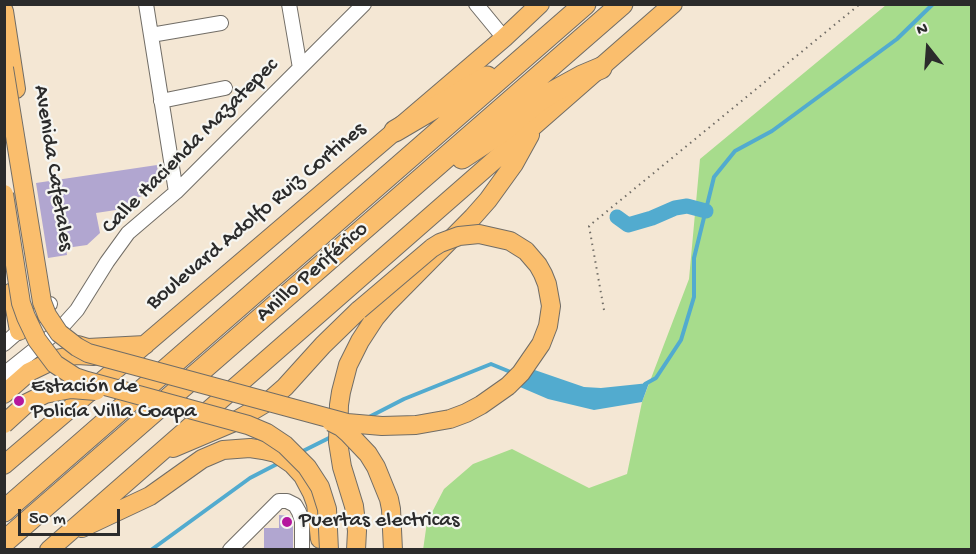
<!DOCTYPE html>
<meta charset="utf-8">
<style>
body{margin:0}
#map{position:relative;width:976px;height:554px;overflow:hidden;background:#f4e7d4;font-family:"Gochi Hand",sans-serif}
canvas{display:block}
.frame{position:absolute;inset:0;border:6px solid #2b2b2b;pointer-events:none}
.north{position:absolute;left:898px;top:18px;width:60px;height:60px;-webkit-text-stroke:4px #f6f6f2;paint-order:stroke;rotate:343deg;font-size:16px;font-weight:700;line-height:24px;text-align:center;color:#2b2b2b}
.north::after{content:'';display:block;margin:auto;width:21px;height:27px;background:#2b2b2b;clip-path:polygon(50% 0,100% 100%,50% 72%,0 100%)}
.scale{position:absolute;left:18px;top:509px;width:102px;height:27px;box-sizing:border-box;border:3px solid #2b2b2b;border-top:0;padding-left:8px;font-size:18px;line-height:21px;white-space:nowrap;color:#2b2b2b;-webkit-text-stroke:4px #f6f6f2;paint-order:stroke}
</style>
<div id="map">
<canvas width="976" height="554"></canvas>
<div class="frame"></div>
<div class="north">N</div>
<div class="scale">50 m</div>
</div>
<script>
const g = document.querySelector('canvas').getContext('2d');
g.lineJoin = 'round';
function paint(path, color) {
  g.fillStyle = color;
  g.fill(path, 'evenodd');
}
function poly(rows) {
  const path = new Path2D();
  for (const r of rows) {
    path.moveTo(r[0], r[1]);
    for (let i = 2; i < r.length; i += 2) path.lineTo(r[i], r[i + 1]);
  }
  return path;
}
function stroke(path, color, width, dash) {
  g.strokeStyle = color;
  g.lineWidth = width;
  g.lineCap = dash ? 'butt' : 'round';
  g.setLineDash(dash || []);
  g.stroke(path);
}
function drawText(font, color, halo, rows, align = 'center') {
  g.font = font + ' "Gochi Hand",sans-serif';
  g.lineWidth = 4.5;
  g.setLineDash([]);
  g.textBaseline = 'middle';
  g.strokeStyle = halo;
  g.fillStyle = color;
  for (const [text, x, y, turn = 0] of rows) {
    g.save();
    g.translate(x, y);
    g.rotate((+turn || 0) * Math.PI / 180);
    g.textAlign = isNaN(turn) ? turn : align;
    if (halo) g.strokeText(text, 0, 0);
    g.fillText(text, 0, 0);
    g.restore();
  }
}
paint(poly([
 [886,5,971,5,971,549,423,550,427,522,444,489,473,464,512,449,589,488,627,474,642,402,689,279,700,159]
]), '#a7dc8c');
paint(poly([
 [526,367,584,387,601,388,649,383,642,402,594,410,548,399,513,384]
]), '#52abcf');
stroke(poly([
 [645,384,656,378,681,340,694,297,694,258,714,177,735,151,772,131,897,39,933,4],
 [369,417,404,399,491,364,513,373],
 [299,453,333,436],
 [151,550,250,478,279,463]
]), '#52abcf', 4);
stroke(poly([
 [617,217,628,225,652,218,675,208,687,206,706,211]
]), '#52abcf', 15);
paint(poly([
 [157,165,159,179,142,196,128,201,129,208,96,213,100,233,87,245,66,248,67,255,48,258,36,183],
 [279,515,291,516,293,522,293,549,264,549,264,528,279,528]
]), '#b1a6d0');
const minor = poly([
 [146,4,176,192],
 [289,4,300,68],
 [476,4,504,38],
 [151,35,221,23],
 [161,101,225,88],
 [4,344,50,304],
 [4,374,59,330,77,310,107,262,128,233,176,192,364,4],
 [230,550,279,501,287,501,295,505,299,512,302,521,302,550]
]);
const major = poly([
 [4,11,16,89],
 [12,292,19,331],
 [78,345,88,348,145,345],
 [4,394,29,372,56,359,77,355,94,356],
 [173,448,232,423,269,401,285,387,323,345,359,310],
 [4,465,504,38,540,4],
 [82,528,150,496,202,459,223,450,250,448,263,450,276,453,292,464,303,476,312,493,316,504,320,539],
 [49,550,673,4],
 [356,550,357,531,354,506,342,467,338,442,339,405,341,392,348,365,360,341,375,318,386,305,473,217,488,200,514,164,530,135]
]);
const highway = poly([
 [395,131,487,77],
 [462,158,500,133,539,101,551,93,582,76,601,68],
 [4,511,585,4],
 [4,542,622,4]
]);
stroke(minor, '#716d66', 16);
stroke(major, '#716d66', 20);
stroke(highway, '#716d66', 23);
stroke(poly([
 [604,310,589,226,860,4]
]), '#716d66', 2, [1.5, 4.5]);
stroke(minor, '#fff', 14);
stroke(major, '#fabe6d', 18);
stroke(highway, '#fabe6d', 21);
const majorBridge = poly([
 [4,68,42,302,47,315,59,333,77,347,88,353,347,423,382,426,416,425,450,419,466,413,481,405,508,386,521,373,541,344,548,326,551,306,547,284,543,274,538,265,526,251,510,241,479,234,459,236,440,243,432,248,359,310],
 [4,194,21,303,26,317,37,340,55,364,75,377,87,381,248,425,267,433,285,445,307,467,320,487,327,509,329,550],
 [331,422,341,427,349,434,368,454,376,467,389,499,391,509,393,550],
 [4,424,27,403,45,394,71,389,96,391]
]);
stroke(majorBridge, '#716d66', 20, []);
stroke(majorBridge, '#fabe6d', 18);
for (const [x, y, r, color] of [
 [19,401,6,"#b5179e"],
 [287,522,6,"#b5179e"]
]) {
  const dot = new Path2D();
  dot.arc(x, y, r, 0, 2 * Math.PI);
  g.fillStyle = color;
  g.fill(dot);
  stroke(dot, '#f6f6f2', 2);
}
drawText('22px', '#2b2b2b', '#f6f6f2', [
 ["Calle Hacienda Mazatepec",191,147,-45],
 ["Avenida Cafetales",52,168,81],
 ["Boulevard Adolfo Ruiz Cortines",257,217,-40],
 ["Anillo Periférico",313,273,-41]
]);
drawText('22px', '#2b2b2b', '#f6f6f2', [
 ["Estación de",31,388],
 ["Policía Villa Coapa",31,413],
 ["Puertas electricas",299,522]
], 'left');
</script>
